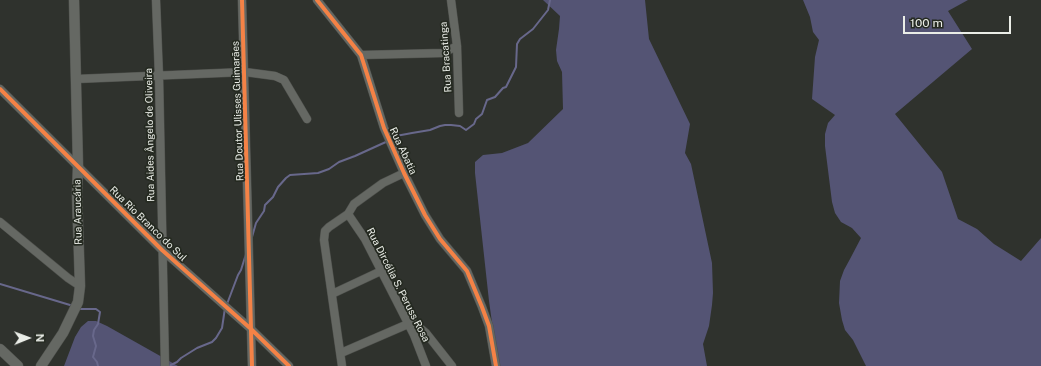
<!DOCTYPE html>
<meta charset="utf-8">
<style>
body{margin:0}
#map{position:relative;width:1041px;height:366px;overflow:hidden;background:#2f322d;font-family:"Public Sans",sans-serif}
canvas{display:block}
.north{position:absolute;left:8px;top:318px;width:40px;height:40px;-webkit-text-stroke:3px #252a21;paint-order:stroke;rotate:89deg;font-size:11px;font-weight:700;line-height:16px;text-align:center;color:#eaede7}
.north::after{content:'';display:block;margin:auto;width:14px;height:18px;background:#eaede7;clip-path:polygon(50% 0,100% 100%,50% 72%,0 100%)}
.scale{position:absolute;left:903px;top:16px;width:108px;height:18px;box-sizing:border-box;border:2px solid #eaede7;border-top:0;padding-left:5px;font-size:12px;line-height:14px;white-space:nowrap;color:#eaede7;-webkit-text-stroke:3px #252a21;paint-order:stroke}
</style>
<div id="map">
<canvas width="1041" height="366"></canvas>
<div class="north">N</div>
<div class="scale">100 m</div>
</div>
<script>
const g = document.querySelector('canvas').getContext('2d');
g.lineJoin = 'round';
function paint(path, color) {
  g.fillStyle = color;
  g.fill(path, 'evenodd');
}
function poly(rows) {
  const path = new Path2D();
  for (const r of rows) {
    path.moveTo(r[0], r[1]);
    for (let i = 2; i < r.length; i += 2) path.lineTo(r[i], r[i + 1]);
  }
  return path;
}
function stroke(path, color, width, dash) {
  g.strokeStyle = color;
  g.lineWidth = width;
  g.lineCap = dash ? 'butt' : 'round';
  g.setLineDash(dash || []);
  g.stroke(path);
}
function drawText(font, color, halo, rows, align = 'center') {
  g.font = font + ' "Public Sans",sans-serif';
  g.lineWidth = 3.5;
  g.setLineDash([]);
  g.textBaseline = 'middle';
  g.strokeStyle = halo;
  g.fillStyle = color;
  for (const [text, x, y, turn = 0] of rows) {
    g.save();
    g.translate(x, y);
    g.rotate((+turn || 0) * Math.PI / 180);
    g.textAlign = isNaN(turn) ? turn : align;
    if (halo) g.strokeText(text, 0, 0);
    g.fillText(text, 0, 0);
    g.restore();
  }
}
paint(poly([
 [543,0,645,0,649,39,690,124,685,153,691,164,712,263,713,293,712,305,709,326,703,344,707,366,498,366,489,301,475,173,475,162,483,155,502,153,528,143,563,109,562,72,557,61,556,50,559,29,560,16],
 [803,0,968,0,948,11,972,49,895,114,942,172,958,219,977,229,994,244,1021,261,1041,238,1041,366,866,366,853,340,845,330,842,320,839,303,840,281,844,270,850,259,861,238,852,228,841,222,835,213,832,202,825,146,825,134,828,123,835,115,812,99,815,57,819,40,813,32,810,17],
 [88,321,96,321,107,326,178,366,64,366,75,337,81,327]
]), '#545474');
stroke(poly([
 [391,138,396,136,412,133,430,130,440,126,445,125,451,125,460,126,466,130,474,124,476,119,482,114,487,100,495,97,503,88,506,87,516,67,517,44,520,39,533,29,548,10,550,0],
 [252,237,256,223,264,211,265,205,273,197,278,187,286,178,290,175,318,173,329,169,339,162,355,156,388,141],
 [0,284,70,305],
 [227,304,238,275,241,270,246,254],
 [79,309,96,309,100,312,98,324,94,330,93,336,96,346,93,357,97,362,98,366],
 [169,366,177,362,181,358,197,348,212,342,216,338,222,328,225,308]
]), '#68688b', 2);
const minor = poly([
 [156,0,159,76,165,366],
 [242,0,252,366],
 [317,0,361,55,384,128,404,173,425,215,440,239,467,271,482,307,489,326,496,366],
 [451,0,457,46,459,113],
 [361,55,443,53,457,46],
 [76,79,245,72,275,76,284,80,307,119],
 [0,89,162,250,251,329,289,366],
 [348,214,365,239,414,335,426,366],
 [0,222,68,278,80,286],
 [332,294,381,271],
 [341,353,408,324,414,323,426,333,452,366],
 [342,366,324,240,325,231,329,227,348,214,354,204,383,183,404,173]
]);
const tertiary = poly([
 [0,349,18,366],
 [41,366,63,333,78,302,80,286,77,195,78,166,74,0]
]);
stroke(minor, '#4e504c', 9);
stroke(tertiary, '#4e504c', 11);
stroke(minor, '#656863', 8);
stroke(tertiary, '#656863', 10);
stroke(poly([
 [242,0,252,366],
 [317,0,361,55,384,128,404,173,425,215,440,239,467,271,482,307,489,326,496,366],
 [0,89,162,250,251,329,289,366]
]), '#f48246', 4);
drawText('10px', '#eaede7', '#252a21', [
 ["Rua Bracatinga",446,57,-94],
 ["Rua Doutor Ulisses Guimarães",238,111,-92],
 ["Rua Aides Ângelo de Oliveira",150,135,-91],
 ["Rua Abatia",403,151,65],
 ["Rua Araucária",78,212,-91],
 ["Rua Rio Branco do Sul",148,224,44],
 ["Rua Dircélia S. Peruss Rosa",398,285,63]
]);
</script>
